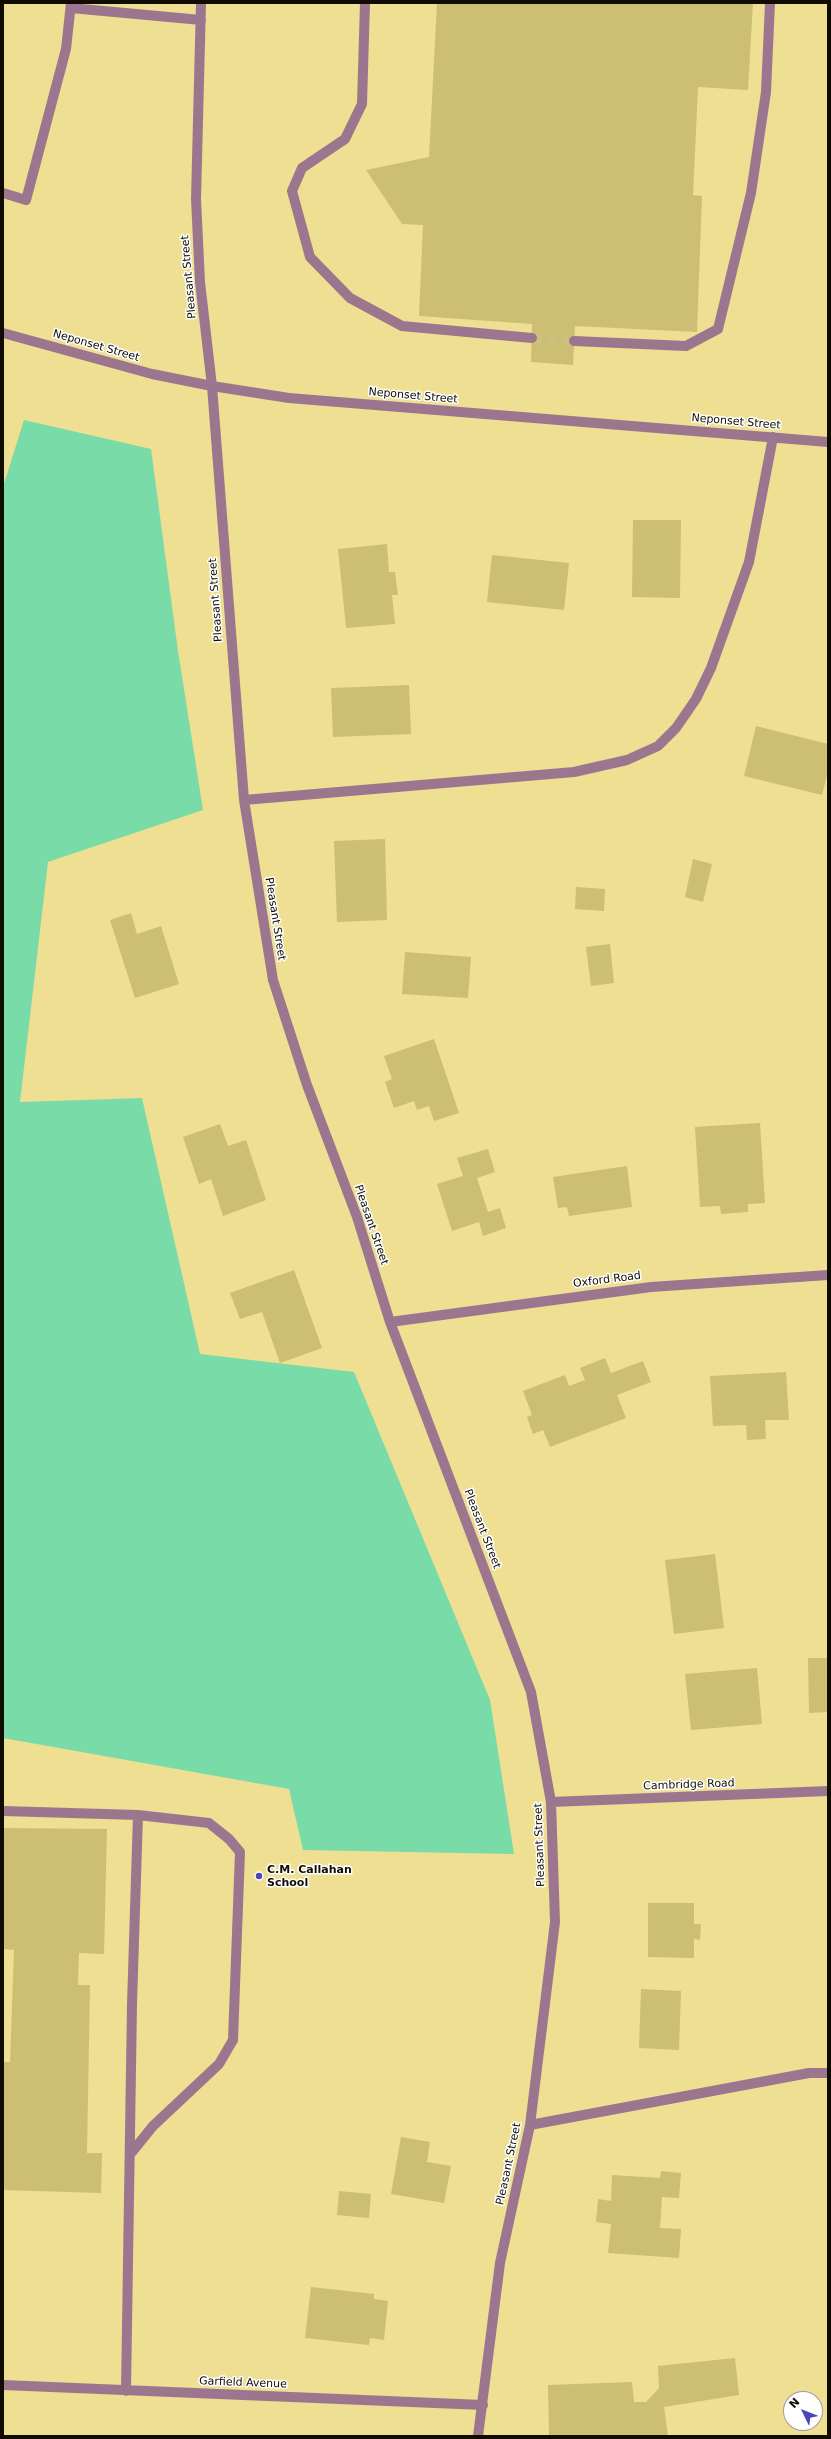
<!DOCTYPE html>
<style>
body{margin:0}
#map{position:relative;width:831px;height:2439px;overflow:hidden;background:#eedf93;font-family:"DejaVu Sans",sans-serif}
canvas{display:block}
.frame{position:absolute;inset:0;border:4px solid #100c00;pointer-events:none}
.north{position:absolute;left:783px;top:2391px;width:40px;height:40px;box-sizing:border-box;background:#fff;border:1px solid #9f9e99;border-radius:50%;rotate:313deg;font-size:11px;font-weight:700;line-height:16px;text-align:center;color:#100c00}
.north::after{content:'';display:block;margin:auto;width:14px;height:18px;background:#4a45bb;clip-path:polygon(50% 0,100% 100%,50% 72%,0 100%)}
</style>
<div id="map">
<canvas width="831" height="2439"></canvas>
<div class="frame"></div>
<div class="north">N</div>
</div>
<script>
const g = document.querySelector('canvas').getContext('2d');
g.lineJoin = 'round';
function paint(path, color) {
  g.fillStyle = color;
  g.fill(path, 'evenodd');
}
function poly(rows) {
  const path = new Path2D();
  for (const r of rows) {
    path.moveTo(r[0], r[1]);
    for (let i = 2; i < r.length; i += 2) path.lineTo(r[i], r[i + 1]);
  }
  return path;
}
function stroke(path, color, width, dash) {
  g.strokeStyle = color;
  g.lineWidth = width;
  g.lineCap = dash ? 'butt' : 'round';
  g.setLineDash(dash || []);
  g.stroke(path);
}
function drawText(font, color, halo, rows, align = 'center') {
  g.font = font + ' "DejaVu Sans",sans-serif';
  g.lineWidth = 3;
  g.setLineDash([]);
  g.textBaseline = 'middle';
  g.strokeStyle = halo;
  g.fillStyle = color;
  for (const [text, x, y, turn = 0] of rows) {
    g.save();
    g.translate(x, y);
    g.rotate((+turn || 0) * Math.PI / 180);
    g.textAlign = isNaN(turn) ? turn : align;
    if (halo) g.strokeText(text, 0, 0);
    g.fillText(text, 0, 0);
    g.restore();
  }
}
paint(poly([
 [24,420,151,449,178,651,203,810,48,862,20,1102,142,1098,200,1354,354,1372,490,1700,514,1854,303,1850,289,1789,3,1738,3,487]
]), '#79dba7');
paint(poly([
 [437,3,753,3,748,90,698,87,693,195,702,196,697,332,575,326,573,365,531,362,532,324,419,316,423,225,402,224,366,170,429,157],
 [633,520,681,520,680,598,632,597],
 [387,544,389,572,395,572,398,595,392,595,395,624,346,628,338,549],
 [492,555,569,563,564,610,487,602],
 [409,685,411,734,333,737,331,688],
 [756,726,828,744,828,771,822,795,744,776],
 [385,839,387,920,337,922,334,841],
 [693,859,712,864,703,902,685,897],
 [576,887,605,889,604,911,575,909],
 [131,913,137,934,161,926,179,984,135,998,110,920],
 [610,944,614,983,591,986,586,947],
 [405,952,471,957,468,998,402,994],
 [434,1039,459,1113,434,1121,429,1106,417,1110,414,1101,394,1108,385,1082,392,1079,384,1056],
 [760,1123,765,1203,748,1204,748,1212,721,1214,720,1206,700,1207,695,1127],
 [220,1124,228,1146,246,1140,266,1200,223,1216,211,1179,199,1184,183,1137],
 [488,1149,495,1172,477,1178,488,1212,500,1208,506,1228,483,1236,479,1222,452,1231,437,1184,463,1176,457,1158],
 [627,1166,632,1207,569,1216,567,1207,558,1208,553,1177],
 [294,1270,322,1348,280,1363,262,1312,240,1319,230,1293],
 [605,1358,611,1373,643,1361,651,1382,617,1395,626,1418,550,1447,543,1430,533,1434,527,1417,532,1415,523,1391,565,1375,569,1386,585,1380,580,1368],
 [786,1372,789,1420,765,1420,766,1439,747,1440,746,1425,713,1426,710,1376],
 [715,1554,724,1628,674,1634,665,1560],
 [808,1658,828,1658,828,1712,809,1713],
 [757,1668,762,1724,691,1730,685,1674],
 [3,1828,107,1829,104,1954,79,1953,78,1985,90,1985,87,2153,102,2153,101,2193,3,2190,3,2062,10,2062,14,1950,3,1949],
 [648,1903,694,1903,694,1924,701,1924,700,1940,694,1939,694,1958,648,1957],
 [641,1989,681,1991,679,2050,639,2048],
 [401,2137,430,2142,427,2162,451,2166,444,2203,391,2194],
 [661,2171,681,2173,679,2198,662,2197,660,2228,681,2229,679,2258,608,2253,611,2224,596,2222,598,2199,611,2201,612,2175,660,2178],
 [339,2191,371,2194,369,2218,337,2215],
 [311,2287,374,2294,374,2299,388,2301,384,2340,370,2338,369,2345,305,2338],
 [735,2358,739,2395,664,2407,668,2436,549,2436,548,2385,632,2382,634,2402,646,2402,659,2388,658,2366]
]), '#ccbe72');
stroke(poly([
 [532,338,574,341]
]), '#cdbf7d', 10, [10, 5]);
stroke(poly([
 [201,3,196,199,200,282,212,386,244,800,273,980,307,1085,357,1217,390,1322,531,1692,551,1802,555,1922,530,2125,500,2263,478,2436],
 [365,3,362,104,345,139,302,168,292,191,310,257,350,298,402,326,532,338],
 [71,8,201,20],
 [3,193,26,200,66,49,71,3],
 [3,333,152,374,212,386,289,398,828,442],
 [574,341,686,346,718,329,751,193,766,92,770,3],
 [244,800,574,772,627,760,658,746,676,728,696,699,711,668,749,562,773,437],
 [390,1322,651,1287,828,1275],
 [551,1802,828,1791],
 [3,1811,138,1815],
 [530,2125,809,2073,828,2073],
 [3,2385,483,2405],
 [126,2391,132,2004,138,1815,209,1823,229,1839,240,1852,233,2040,219,2064,153,2126,132,2152]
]), '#9c768f', 10);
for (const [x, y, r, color] of [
 [259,1876,4,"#4a45bb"]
]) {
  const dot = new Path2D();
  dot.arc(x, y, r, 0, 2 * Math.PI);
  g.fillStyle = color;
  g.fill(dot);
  stroke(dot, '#fff', 1.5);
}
drawText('11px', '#100c00', '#fff', [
 ["Pleasant Street",189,277,-95],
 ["Neponset Street",96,346,16],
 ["Neponset Street",413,396,5],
 ["Neponset Street",736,422,5],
 ["Pleasant Street",216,600,-94],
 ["Pleasant Street",275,919,81],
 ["Pleasant Street",371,1225,71],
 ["Oxford Road",607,1280,-7],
 ["Pleasant Street",482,1529,69],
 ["Cambridge Road",689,1785,-2],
 ["Pleasant Street",540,1845,-92],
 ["Pleasant Street",509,2164,-78],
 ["Garfield Avenue",243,2383,2]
]);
drawText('bold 11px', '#100c00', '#fff', [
 ["C.M. Callahan",267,1870],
 ["School",267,1883]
], 'left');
</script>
